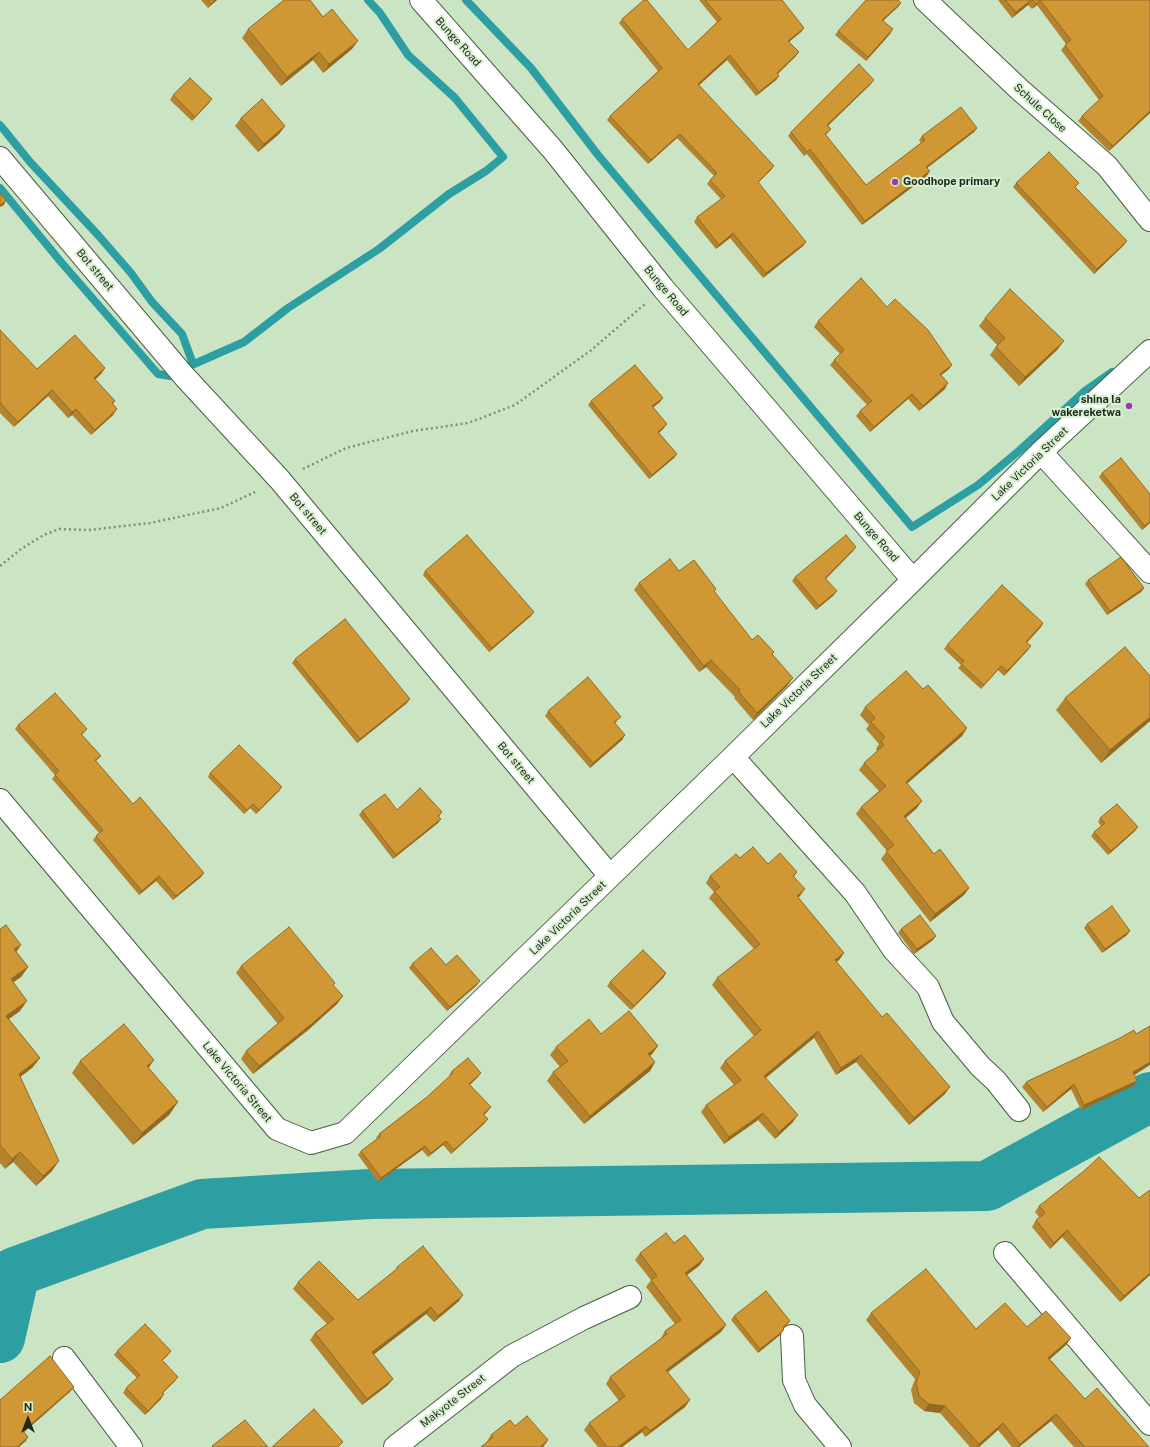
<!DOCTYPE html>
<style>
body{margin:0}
#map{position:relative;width:1150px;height:1447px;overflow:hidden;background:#cbe4c4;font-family:"Public Sans",sans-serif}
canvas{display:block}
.north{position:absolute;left:8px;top:1399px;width:40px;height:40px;-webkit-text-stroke:3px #d8f1d1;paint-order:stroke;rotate:0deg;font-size:11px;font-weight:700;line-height:16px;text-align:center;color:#1f281c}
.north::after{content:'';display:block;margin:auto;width:14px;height:18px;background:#1f281c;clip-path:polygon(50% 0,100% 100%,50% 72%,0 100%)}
</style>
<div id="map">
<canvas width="1150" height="1447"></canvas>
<div class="north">N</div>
</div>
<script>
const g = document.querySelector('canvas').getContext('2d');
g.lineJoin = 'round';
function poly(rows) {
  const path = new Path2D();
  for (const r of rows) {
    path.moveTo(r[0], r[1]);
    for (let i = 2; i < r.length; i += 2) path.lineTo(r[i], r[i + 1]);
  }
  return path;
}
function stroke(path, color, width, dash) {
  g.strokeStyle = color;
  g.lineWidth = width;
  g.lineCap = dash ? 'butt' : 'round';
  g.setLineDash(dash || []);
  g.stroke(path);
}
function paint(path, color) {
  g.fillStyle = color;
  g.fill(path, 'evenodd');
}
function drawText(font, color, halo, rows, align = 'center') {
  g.font = font + ' "Public Sans",sans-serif';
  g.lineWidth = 4;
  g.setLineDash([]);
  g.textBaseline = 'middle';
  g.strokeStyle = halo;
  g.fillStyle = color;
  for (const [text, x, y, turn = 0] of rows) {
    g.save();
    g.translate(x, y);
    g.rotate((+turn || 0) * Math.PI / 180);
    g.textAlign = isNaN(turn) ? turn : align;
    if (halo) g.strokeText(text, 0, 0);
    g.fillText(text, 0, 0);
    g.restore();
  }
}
stroke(poly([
 [466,0,531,68,598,155,912,527,978,485,1020,450,1085,391,1112,372],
 [0,125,30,162,98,235,131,273,152,302,182,334,193,364],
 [0,188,61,262,158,374,170,376],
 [185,368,244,342,288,308,379,249,449,194,486,171,503,157,455,98,408,55,380,13,368,0]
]), '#2d9ea2', 8);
stroke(poly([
 [0,1338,15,1272,202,1204,370,1194,987,1186,1150,1097]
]), '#2d9ea2', 50);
const minor = poly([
 [421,0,553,150,663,288,913,580],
 [925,0,1019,89,1107,166,1150,220],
 [0,158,184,376,280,480,610,876],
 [1041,452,1150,572],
 [733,757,855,893,894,950,928,987,943,1022,980,1066,996,1081,1019,1110],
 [0,800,277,1129,311,1143,345,1133,733,757,913,580,1041,452,1150,351],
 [1005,1253,1150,1424],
 [792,1336,794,1380,805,1405,840,1447],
 [64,1358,131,1447],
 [395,1447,512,1356,584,1318,630,1297]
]);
stroke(minor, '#485d42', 24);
stroke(poly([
 [303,469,346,448,413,431,468,423,515,405,590,351,645,304],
 [0,566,21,549,44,535,59,529,89,530,150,523,221,508,255,492]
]), '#7e9078', 2.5, [2, 3]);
stroke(minor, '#fff', 22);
paint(poly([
 [201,0,217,0,208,8],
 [699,0,782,0,804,28,801,32,789,42,796,56,778,74,779,76,776,80,756,96,727,60,698,85,771,170,758,182,803,246,763,278,730,238,716,249,694,222,697,217,721,199,707,184,710,180,714,176,677,138,648,164,607,120,610,116,658,71,619,23,622,19,688,50,717,22],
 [998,0,1150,0,1150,113,1109,151,1078,121,1082,116,1099,100,1061,50,1066,44,1037,5,1032,9,1028,5,1012,18],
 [901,3,898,7,883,21,890,34,866,61,835,35,838,31],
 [323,17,352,49,323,73,313,60,281,86,242,38,248,29],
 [871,84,828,126,831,129,826,135,866,185,921,143,919,140,922,136,977,128,974,132,927,168,927,176,862,225,807,154,804,156,788,136,791,132],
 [173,95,209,103,192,121,170,100],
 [241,118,285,126,279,134,258,152,235,126],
 [1016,183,1076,188,1127,241,1124,245,1094,274,1013,187],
 [887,307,952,365,948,370,941,375,945,389,919,411,908,399,870,432,856,416,860,411,867,405,830,365,834,360,840,354,814,327,818,321],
 [985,318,1058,349,1019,386,990,355,997,345,979,326],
 [0,330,37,369,105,368,101,374,95,380,115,401,113,404,117,409,113,415,91,435,72,415,68,418,48,396,14,427,0,413],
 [591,401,660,402,653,407,664,428,659,433,677,454,674,458,649,479,588,405],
 [1102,473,1150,523,1142,530,1099,477],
 [856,547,853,551,826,579,834,595,816,610,792,581,795,577],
 [425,571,531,616,489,652,423,575],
 [679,571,714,592,752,640,773,655,788,685,753,720,734,698,735,697,706,667,699,672,634,590,639,583],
 [1088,580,1144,588,1141,592,1107,615,1085,584],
 [1043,623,1041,627,1027,643,1031,646,1028,650,1004,676,998,670,981,689,958,668,961,665,944,649,947,645],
 [295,659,407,703,357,743,292,663],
 [923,689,967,728,962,736,907,783,917,808,905,818,934,854,969,888,964,895,930,922,881,859,887,851,856,814,861,807,879,791,859,770,864,763,877,751,876,749,879,744,866,729,869,725,860,715,865,707],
 [1065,698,1150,721,1101,763,1056,710],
 [548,711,618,721,615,723,625,735,622,740,590,768,545,716],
 [18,725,87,729,82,735,101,756,96,761,133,804,204,873,201,877,173,900,156,881,139,895,93,840,96,836,99,833,52,779,55,775,15,729],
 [210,773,282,787,279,791,256,814,250,808,244,814,208,777],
 [397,810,442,812,439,817,441,819,438,823,393,859,359,815,362,811],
 [1100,818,1138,827,1135,831,1108,855,1091,836,1094,832,1101,826,1098,822],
 [740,858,768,864,797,872,794,877,800,896,798,897,844,953,839,960,836,962,945,1094,909,1125,856,1062,836,1075,814,1038,766,1078,793,1122,775,1139,758,1120,724,1144,701,1112,706,1105,734,1085,720,1068,725,1061,754,1036,712,985,717,978,754,949,709,898,714,892,706,883,710,876],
 [1087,924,1127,935,1102,953,1084,928],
 [0,929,21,945,16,951,28,967,21,977,13,982,20,1011,9,1019,40,1058,32,1068,20,1077,52,1171,36,1186,13,1162,5,1169,0,1163],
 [901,929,933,940,914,954,898,933],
 [412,964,446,965,477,985,447,1011,409,968],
 [241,966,333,985,337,1004,308,1030,253,1074,241,1059,246,1051,278,1024,236,973],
 [666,973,663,978,631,1010,607,986,610,982],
 [601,1034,658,1046,652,1054,650,1056,655,1062,650,1071,584,1124,547,1081,553,1072,560,1067,550,1055,556,1047],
 [80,1061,178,1102,169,1115,133,1145,72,1073],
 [452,1071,478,1077,470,1085,488,1111,484,1115,485,1123,451,1154,443,1145,428,1157,422,1150,378,1182,358,1155,361,1151,377,1139,376,1138,379,1134,427,1097,450,1076,449,1075],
 [1134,1075,1133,1086,1081,1110,1071,1089,1043,1112,1022,1087,1026,1082],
 [1039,1206,1150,1275,1120,1302,1062,1237,1050,1249,1032,1227,1036,1220,1040,1218,1035,1212],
 [674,1243,704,1259,699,1266,687,1275,726,1325,721,1332,668,1372,685,1407,645,1437,642,1432,622,1447,598,1447,584,1430,589,1423,619,1401,606,1384,610,1377,661,1339,661,1338,665,1331,675,1324,646,1287,651,1280,635,1260,640,1253],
 [397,1267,459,1301,434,1322,426,1314,374,1354,388,1385,362,1405,310,1340,315,1333,327,1324,293,1289,298,1282,358,1300,395,1271],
 [871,1313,976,1329,1027,1327,1071,1338,1066,1345,1050,1359,1085,1399,1149,1447,1074,1447,1051,1421,1019,1447,1012,1447,998,1430,979,1447,970,1447,940,1413,924,1411,914,1403,911,1390,915,1379,866,1320],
 [734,1316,790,1321,787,1325,784,1328,780,1335,758,1353,731,1320],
 [117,1351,168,1355,162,1360,175,1381,162,1393,161,1399,145,1415,123,1393,126,1388,137,1378,114,1355],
 [515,1426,548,1440,543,1447,481,1447,486,1443,491,1435]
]), '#b3832d');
paint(poly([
 [215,0,217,0,208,8,211,4],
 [1031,0,1028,5,1012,18,1016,12],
 [1040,0,1037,5,1032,9,1036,4],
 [901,3,898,7,879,24,882,20],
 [804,28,801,32,785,45,788,41],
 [893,29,890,34,866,61,868,57],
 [358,41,352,49,323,73,329,64],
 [319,52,313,60,281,86,287,77],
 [799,52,796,56,774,77,777,73],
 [730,55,727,60,695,89,698,84],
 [779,76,776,80,756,96,759,92],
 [874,80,871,84,824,129,827,125],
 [212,99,209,103,192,121,195,117],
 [1150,111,1150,113,1109,151,1113,146],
 [285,126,279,134,258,152,264,144],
 [977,128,974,132,923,171,926,167],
 [680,134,677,138,648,164,651,160],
 [774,166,771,170,755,186,758,182],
 [930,171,927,176,862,225,865,221],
 [6,200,4,205,0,207,0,206],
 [733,233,730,238,716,249,719,245],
 [1127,241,1124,245,1094,274,1097,269],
 [806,242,803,246,763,278,766,273],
 [1064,341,1058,349,1019,386,1025,377],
 [952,365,948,370,936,379,940,374],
 [105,368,101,374,90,384,94,378],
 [948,383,945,389,919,411,923,406],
 [52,390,48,396,14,427,18,422],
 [912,394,908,399,870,432,874,427],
 [663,398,660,402,650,410,652,406],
 [76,409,72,415,68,418,72,412],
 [117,409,113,415,91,435,95,430],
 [667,424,664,428,655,436,658,432],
 [677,454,674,458,649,479,652,475],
 [1150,522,1150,523,1142,530,1145,526],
 [856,547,853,551,822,582,825,578],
 [1144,588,1141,592,1107,615,1110,611],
 [837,591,834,595,816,610,819,606],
 [534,612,531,616,489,652,492,648],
 [1043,623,1041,627,1023,646,1026,642],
 [1031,646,1028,650,1004,676,1007,671],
 [711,660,706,667,699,672,704,666],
 [1001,666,998,670,981,689,984,685],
 [793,678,788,685,753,720,757,713],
 [410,699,407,703,357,743,360,739],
 [1150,717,1150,721,1101,763,1110,750],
 [967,728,962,736,901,789,906,782],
 [625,735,622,740,590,768,593,763],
 [282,787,279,791,256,814,259,810],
 [922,801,917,808,899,824,904,816],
 [253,804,250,808,244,814,247,810],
 [441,819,438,823,393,859,396,855],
 [1138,827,1135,831,1108,855,1111,851],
 [204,873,201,877,173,900,176,896],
 [159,876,156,881,139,895,142,891],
 [969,888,964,895,930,922,935,914],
 [805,889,800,896,792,903,797,896],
 [1130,931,1127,935,1102,953,1105,949],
 [936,936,933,940,914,954,917,949],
 [21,945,14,955,14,949],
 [844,953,839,960,830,967,835,960],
 [28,967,21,977,4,989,11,979],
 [666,973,663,978,631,1010,634,1006],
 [480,981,477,985,447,1011,450,1007],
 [343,996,337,1004,308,1030,253,1074,259,1066],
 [27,1001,20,1011,0,1025,6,1016],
 [818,1031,814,1038,759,1083,764,1076],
 [658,1046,652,1054,643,1062,648,1054],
 [861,1055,856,1062,836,1075,841,1068],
 [40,1058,32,1068,11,1084,19,1074],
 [154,1060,146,1072,147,1066],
 [655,1062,650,1071,584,1124,590,1116],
 [1150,1062,1150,1065,1130,1078,1133,1072],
 [481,1073,478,1077,466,1088,469,1084],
 [1137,1081,1133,1086,1081,1110,1084,1105],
 [1074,1084,1071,1089,1043,1112,1047,1107],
 [950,1087,945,1094,909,1125,914,1118],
 [178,1102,169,1115,133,1145,142,1133],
 [491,1107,488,1111,480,1118,483,1114],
 [763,1113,758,1120,724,1144,729,1137],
 [798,1115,793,1122,775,1139,779,1132],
 [488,1119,485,1123,451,1154,454,1150],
 [446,1141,443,1145,428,1157,431,1153],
 [425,1146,422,1150,378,1182,381,1178],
 [20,1152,13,1162,5,1169,12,1159],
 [59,1161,52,1171,36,1186,43,1176],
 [1067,1230,1062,1237,1050,1249,1054,1243],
 [704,1259,699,1266,681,1279,685,1273],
 [1150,1273,1150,1275,1120,1302,1124,1296],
 [463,1295,459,1301,434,1322,438,1316],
 [431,1307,426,1314,368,1359,372,1352],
 [726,1325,721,1332,662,1376,666,1370],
 [783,1331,780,1335,758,1353,760,1349],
 [1071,1338,1066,1345,1043,1365,1048,1358],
 [171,1351,168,1355,159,1364,162,1360],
 [178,1377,175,1381,159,1397,162,1393],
 [393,1379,388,1385,362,1405,367,1399],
 [74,1387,71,1391,21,1435,23,1431],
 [164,1394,161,1399,145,1415,148,1411],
 [690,1400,685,1407,645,1437,650,1431],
 [929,1404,945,1406,940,1413,924,1411],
 [1056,1414,1051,1421,1019,1447,1017,1447,1020,1444],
 [1003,1423,998,1430,979,1447,977,1447,979,1444],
 [646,1426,642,1432,622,1447,618,1447],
 [28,1437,26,1441,19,1447,17,1447],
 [548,1440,543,1447,540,1447]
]), '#926a24');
const building = poly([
 [208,0,215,0,211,4,208,0],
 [284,0,310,0,323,17,332,9,358,41,329,64,319,52,287,77,248,29,284,0],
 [644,0,647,0,688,50,721,19,705,0,782,0,804,28,788,41,799,52,777,73,779,76,759,92,730,55,698,84,774,166,758,182,806,242,766,273,733,233,719,245,697,217,725,196,710,180,717,173,680,134,651,160,610,116,662,68,622,19,644,0],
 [866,0,898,0,901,3,882,20,893,29,868,57,838,31,866,0],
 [1005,0,1031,0,1016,12,1005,0],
 [1032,0,1150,0,1150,111,1113,146,1082,116,1103,96,1065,45,1071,40,1040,0,1036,4,1032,0],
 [859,64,874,80,827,125,831,129,825,134,866,185,925,140,922,136,961,107,977,128,926,167,930,171,865,221,810,149,807,152,791,132,859,64],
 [190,78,212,99,195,117,173,95,190,78],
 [262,99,285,126,264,144,241,118,262,99],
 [1049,152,1079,183,1075,187,1127,241,1097,269,1016,183,1049,152],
 [0,193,6,200,0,206,0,193],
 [861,278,887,307,895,299,928,330,952,365,940,374,948,383,923,406,912,394,874,427,860,411,872,401,834,360,844,350,818,321,861,278],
 [1010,289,1064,341,1025,377,996,347,1005,338,985,318,1010,289],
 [0,330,37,369,75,335,105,368,94,378,115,401,112,403,117,409,95,430,76,409,72,412,52,390,18,422,0,403,0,330],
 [635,365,663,398,652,406,667,424,658,432,677,454,652,475,591,401,635,365],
 [1121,458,1150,494,1150,522,1145,526,1102,473,1121,458],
 [467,535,534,612,492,648,425,571,467,535],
 [846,535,856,547,825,578,837,591,819,606,795,577,846,535],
 [1121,557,1144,588,1110,611,1088,580,1121,557],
 [670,559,679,571,694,560,716,589,714,591,752,640,758,635,774,652,772,654,793,678,757,713,738,691,740,690,711,660,704,666,639,583,670,559],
 [1002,585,1043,623,1026,642,1031,646,1007,671,1001,666,984,685,961,664,964,661,947,645,1002,585],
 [345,619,410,699,360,739,295,659,345,619],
 [1125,647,1150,676,1150,717,1110,750,1065,698,1125,647],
 [906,671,923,689,928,685,967,728,906,782,922,801,904,816,934,854,940,849,969,888,935,914,886,851,894,845,861,807,886,786,864,763,884,745,881,741,885,737,871,722,875,718,865,707,906,671],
 [588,677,621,717,614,722,625,735,593,763,548,711,588,677],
 [55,693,87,729,81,734,101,756,95,760,133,804,140,797,204,873,176,896,159,876,142,891,96,836,103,830,55,775,59,771,18,725,55,693],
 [239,745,282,787,259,810,253,804,247,810,210,773,239,745],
 [420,788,442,812,438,816,441,819,396,855,362,811,385,794,397,810,420,788],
 [1117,804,1138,827,1111,851,1094,832,1105,823,1100,818,1117,804],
 [753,847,768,864,780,853,797,872,793,876,805,889,797,896,844,953,835,960,882,1017,887,1013,950,1087,914,1118,861,1055,841,1068,818,1031,764,1076,798,1115,779,1132,763,1113,729,1137,706,1105,741,1080,725,1061,761,1030,717,978,760,944,714,891,720,887,710,876,736,854,740,858,753,847],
 [1112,906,1130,931,1105,949,1087,924,1112,906],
 [920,915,936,936,917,949,901,929,920,915],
 [6,925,21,945,14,949,28,967,11,979,27,1001,6,1016,40,1058,19,1074,59,1161,43,1176,20,1152,12,1159,0,1145,0,929,6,925],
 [289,927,335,983,333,985,343,996,314,1022,259,1066,246,1051,284,1018,241,966,289,927],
 [431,948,446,965,457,955,480,981,450,1007,412,964,431,948],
 [643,950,666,973,634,1006,610,982,643,950],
 [629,1011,658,1046,648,1054,655,1062,590,1116,553,1072,568,1061,556,1047,589,1019,601,1034,629,1011],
 [124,1024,154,1060,147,1066,178,1102,142,1133,80,1061,124,1024],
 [1150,1026,1150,1062,1133,1072,1137,1081,1084,1105,1074,1084,1047,1107,1026,1082,1120,1038,1134,1030,1136,1034,1150,1026],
 [468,1058,481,1073,469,1084,491,1107,483,1114,488,1119,454,1150,446,1141,431,1153,425,1146,381,1178,361,1151,381,1136,379,1134,427,1097,453,1073,452,1071,468,1058],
 [1099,1157,1139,1198,1150,1190,1150,1273,1124,1296,1067,1230,1054,1243,1036,1220,1045,1213,1039,1206,1084,1171,1099,1157],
 [666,1233,674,1243,685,1235,704,1259,685,1273,726,1325,666,1370,690,1400,650,1431,646,1426,618,1447,607,1447,589,1423,625,1396,610,1377,667,1334,665,1331,681,1320,651,1280,657,1276,640,1253,666,1233],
 [423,1246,463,1295,438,1316,431,1307,372,1352,393,1379,367,1399,315,1333,334,1319,298,1282,319,1261,358,1300,398,1268,397,1267,423,1246],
 [926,1269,976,1329,1005,1303,1027,1327,1046,1311,1071,1338,1048,1358,1085,1399,1097,1388,1149,1447,1085,1447,1056,1414,1020,1444,1003,1423,979,1444,945,1406,929,1404,919,1396,916,1383,920,1372,871,1313,926,1269],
 [766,1291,790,1321,784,1326,783,1331,760,1349,734,1316,766,1291],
 [145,1324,171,1351,162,1360,178,1377,162,1393,164,1394,148,1411,126,1388,140,1375,117,1351,145,1324],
 [50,1356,74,1387,23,1431,28,1437,17,1447,0,1447,0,1400,50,1356],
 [314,1409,343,1442,338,1447,272,1447,314,1409],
 [527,1416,548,1440,540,1447,481,1447,493,1437,491,1435,510,1420,515,1426,527,1416],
 [245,1420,268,1447,213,1447,212,1446,245,1420]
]);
paint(building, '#d09834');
stroke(building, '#926a24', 1);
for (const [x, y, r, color] of [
 [895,182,4,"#933eab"],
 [1129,406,4,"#933eab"]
]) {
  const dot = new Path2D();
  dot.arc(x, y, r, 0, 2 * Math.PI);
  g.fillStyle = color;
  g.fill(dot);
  stroke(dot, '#d8f1d1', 1.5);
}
drawText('11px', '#1f281c', '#d8f1d1', [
 ["Bunge Road",458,42,48],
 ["Schule Close",1040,108,42],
 ["Bot street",95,270,50],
 ["Bunge Road",666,291,50],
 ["Lake Victoria Street",1030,464,-44],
 ["Bot street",308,514,50],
 ["Bunge Road",876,537,49],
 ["Lake Victoria Street",799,691,-44],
 ["Bot street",516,763,50],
 ["Lake Victoria Street",568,918,-44],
 ["Lake Victoria Street",237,1082,50],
 ["Makyote Street",453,1401,-38]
]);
drawText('bold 11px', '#1f281c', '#d8f1d1', [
 ["Goodhope primary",903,182],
 ["shina la",1121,400,"right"],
 ["wakereketwa",1121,413,"right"]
], 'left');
</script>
